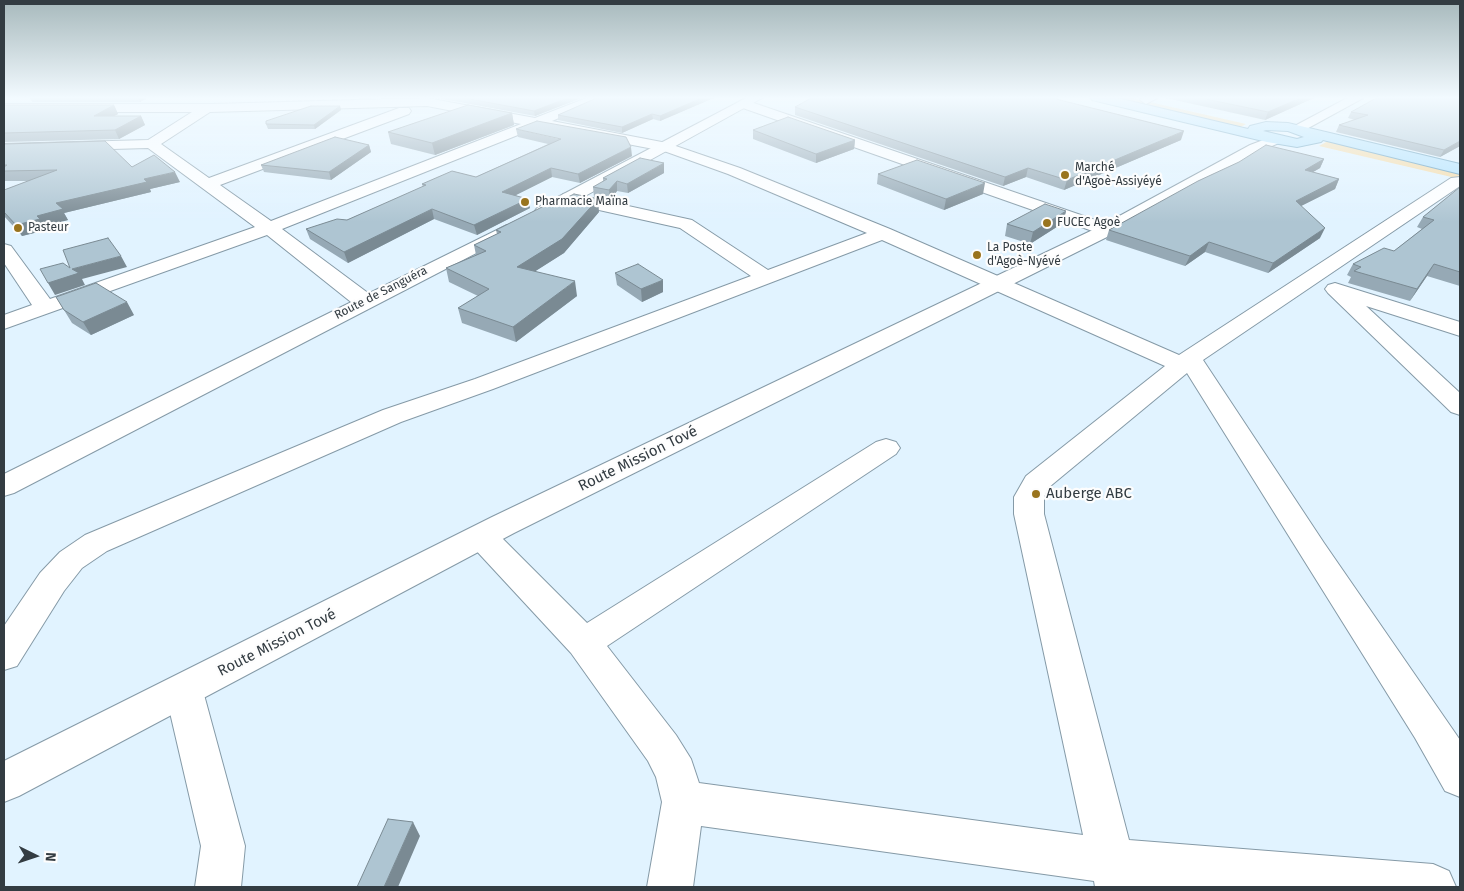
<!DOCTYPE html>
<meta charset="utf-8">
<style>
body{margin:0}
#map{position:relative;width:1464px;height:891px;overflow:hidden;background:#e1f3ff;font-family:"Fira Sans",sans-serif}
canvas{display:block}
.frame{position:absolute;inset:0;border:5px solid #333c42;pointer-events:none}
.north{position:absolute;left:10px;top:831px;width:50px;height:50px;-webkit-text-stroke:4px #fdfdfd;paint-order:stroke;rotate:94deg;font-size:14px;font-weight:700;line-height:20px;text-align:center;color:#333c42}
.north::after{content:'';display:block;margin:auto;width:18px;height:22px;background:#333c42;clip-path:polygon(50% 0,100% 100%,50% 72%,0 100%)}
</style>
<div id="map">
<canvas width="1464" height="891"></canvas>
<div class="frame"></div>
<div class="north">N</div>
</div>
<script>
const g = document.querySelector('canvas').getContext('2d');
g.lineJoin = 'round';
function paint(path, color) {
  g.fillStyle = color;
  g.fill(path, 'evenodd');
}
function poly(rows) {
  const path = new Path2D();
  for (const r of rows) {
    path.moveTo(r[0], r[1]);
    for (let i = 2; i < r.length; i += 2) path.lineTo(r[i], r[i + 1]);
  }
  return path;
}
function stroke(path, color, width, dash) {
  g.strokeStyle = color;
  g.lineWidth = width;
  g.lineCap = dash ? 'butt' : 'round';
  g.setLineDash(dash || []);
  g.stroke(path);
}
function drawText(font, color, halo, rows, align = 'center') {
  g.font = font + ' "Fira Sans",sans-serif';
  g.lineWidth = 4.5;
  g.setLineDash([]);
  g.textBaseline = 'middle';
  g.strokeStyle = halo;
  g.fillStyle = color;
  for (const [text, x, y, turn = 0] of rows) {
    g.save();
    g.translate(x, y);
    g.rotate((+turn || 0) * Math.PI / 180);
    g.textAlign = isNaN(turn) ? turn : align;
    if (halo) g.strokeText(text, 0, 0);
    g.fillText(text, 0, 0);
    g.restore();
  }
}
paint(poly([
 [1105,97,1128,97,1246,124,1237,129],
 [1328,141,1460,172,1460,179,1319,146]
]), '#f6dba7');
const street = poly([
 [589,97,607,97,552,121,667,143,740,168,890,229,1179,355,1451,178,1460,177,1460,186,1203,360,1324,543,1460,740,1460,797,1445,791,1415,738,1187,373,1048,488,1044,497,1044,514,1129,840,1433,864,1449,871,1456,887,1095,887,1094,881,701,826,693,887,647,887,662,802,656,777,648,761,571,653,471,545,466,537,471,529,482,526,493,529,587,623,876,442,886,439,896,442,900,448,896,454,607,646,676,735,691,759,699,783,1083,835,1014,514,1014,497,1026,476,1165,366,882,240,493,389,401,422,107,551,82,568,64,591,17,666,4,670,4,626,40,573,60,552,85,535,383,410,475,379,751,276,680,228,563,202,561,198,563,194,569,193,692,220,768,270,867,233,728,174,664,151,538,127,282,229,372,296,375,301,372,306,364,307,356,306,267,235,4,329,4,315,32,305,4,263,4,244,11,246,50,299,255,227,148,148,4,152,4,144,148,140,192,112,4,112,4,104,213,104,427,98,535,118,589,97],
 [427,106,521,124,271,221,220,185,409,114,411,111,409,108,399,108,209,178,161,144,210,112,427,106],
 [1142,97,1159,97,1146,104,1140,100,1142,97],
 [745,100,1113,226,1116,230,1113,234,1107,235,1101,234,740,107,739,104,740,101,745,100],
 [1335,283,1460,322,1460,336,1366,306,1460,393,1460,415,1451,412,1328,293,1325,289,1328,285,1335,283],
 [184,674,197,679,203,691,245,846,241,887,195,887,201,846,165,691,171,679,184,674]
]);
const secondary = poly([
 [748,97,764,97,549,216,543,217,537,216,534,212,537,208,748,97],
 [1349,97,1365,97,1301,132,1291,132,1289,129,1349,97],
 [1274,136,1279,137,1281,140,1279,143,1260,151,1113,234,514,533,19,796,4,802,4,761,492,517,1101,226,1250,145,1274,136],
 [507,225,513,226,516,230,513,234,14,493,4,496,4,474,507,225]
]);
const primary = poly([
 [1090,97,1113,97,1248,129,1250,126,1266,122,1288,123,1460,164,1460,174,1323,140,1321,142,1297,147,1267,142,1092,100,1090,97],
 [1266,130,1288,131,1304,137,1297,139,1263,131,1266,130]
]);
stroke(street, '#859aa7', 2);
stroke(secondary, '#859aa7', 2);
stroke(primary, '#639cbb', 2);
paint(street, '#fff');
paint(secondary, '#fff');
paint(primary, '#b1e2fd');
paint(poly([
 [31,97,149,97,140,102,32,102,30,98],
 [432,97,584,97,535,116],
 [599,97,716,97,660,121,653,119,622,133,558,120,558,115],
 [1161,97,1316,97,1265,120],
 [1460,97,1460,146,1440,157,1336,132,1339,125,1355,120,1348,118,1351,112],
 [4,105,114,105,118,114,114,116,141,116,145,125,119,139,4,142,4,143],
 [340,106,341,110,315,129,268,129,266,124],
 [795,107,1181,140,1064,190,1026,177,1003,186,795,115],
 [512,113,514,125,435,155,391,144,388,132],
 [516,129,632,156,580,183,552,177,516,195,530,208,477,235,434,219,348,263,310,239,306,229,347,220,423,187,422,184,476,177,548,144,518,137],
 [753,130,855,140,854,149,816,163,753,139],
 [4,144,132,167,180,182,150,189,151,192,64,213,68,220,44,226,46,230,22,236,4,216,4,190,29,181,4,181],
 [369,145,371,152,331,180,264,172,261,165],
 [1324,159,1320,168,1313,172,1339,179,1335,189,1301,206,1320,238,1268,273,1205,252,1185,266,1106,240,1109,230],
 [664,173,628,193,617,191,610,200,594,197,593,187,603,182,603,178],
 [878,174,983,194,944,210,877,184],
 [1460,187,1460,286,1427,276,1410,301,1348,283,1351,277,1347,275,1353,264,1394,251,1422,229,1417,227,1423,217],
 [1066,211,1063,223,1030,244,1005,236,1007,224],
 [599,212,564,253,535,271,577,296,516,342,462,323,458,308,478,296,449,282,446,268,476,255,474,245,497,234,496,230],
 [615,273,663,292,642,302,617,285],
 [56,297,134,315,91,335,72,323]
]), '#96a9b5');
paint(poly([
 [138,97,149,97,140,102,138,98],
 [570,97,584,97,535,116,534,111],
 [704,97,716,97,660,121,660,116],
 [1303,97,1316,97,1265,120,1268,112],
 [114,105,118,114,98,125,94,116],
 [340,106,341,110,315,129,314,125],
 [512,113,514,125,435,155,432,143],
 [652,114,653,119,622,133,622,127],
 [141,116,145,125,119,139,115,130],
 [1184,131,1181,140,1064,190,1067,180],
 [855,140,854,149,816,163,816,154],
 [1460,141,1460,146,1440,157,1444,150],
 [369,145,371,152,331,180,329,172],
 [631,147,632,156,580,183,578,174],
 [1324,159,1320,168,1301,179,1305,170],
 [664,163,664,173,628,193,627,184],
 [551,168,552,177,504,201,502,192],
 [1028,168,1026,177,1003,186,1005,177],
 [175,172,180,182,150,189,151,192,64,213,68,220,44,226,46,230,22,236,16,225,56,203,144,179],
 [1339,179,1335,189,1291,211,1296,201],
 [617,181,617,191,610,200,609,190],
 [985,183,983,194,944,210,946,199],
 [528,199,530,208,477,235,474,225],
 [598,199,599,212,564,253,520,281,517,267],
 [432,209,434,219,348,263,344,252],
 [1066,211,1063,223,1030,244,1033,232],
 [1325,228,1320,238,1268,273,1273,263],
 [1209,242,1205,252,1185,266,1190,256],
 [121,256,127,267,82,279,85,285,55,295,48,283,72,269],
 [1434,264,1427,276,1410,301,1417,289],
 [663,280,663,292,642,302,641,289],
 [575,281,577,296,516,342,513,327],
 [127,302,134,315,91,335,83,322],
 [413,822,420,836,398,887,384,887]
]), '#7a8a93');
const building = poly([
 [31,97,138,97,30,98,31,97],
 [459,97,570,97,534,111,459,97],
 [599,97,704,97,660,116,652,114,622,127,558,115,599,97],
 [813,97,1048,97,1184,131,1067,180,1028,168,1005,177,795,107,813,97],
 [1196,97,1303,97,1268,112,1196,97],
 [1378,97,1460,97,1460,141,1444,150,1339,125,1368,115,1351,112,1378,97],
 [4,105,114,105,94,116,141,116,115,130,4,133,4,105],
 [468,105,512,113,432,143,388,132,468,105],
 [311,106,340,106,314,125,266,124,266,121,311,106],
 [788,117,855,140,816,154,753,130,788,117],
 [537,121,626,137,631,147,578,174,551,168,502,192,528,199,474,225,432,209,344,252,306,229,337,219,347,220,426,185,422,184,452,171,476,177,561,139,516,129,537,121],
 [335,137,369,145,329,172,261,165,335,137],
 [105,141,132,167,154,155,175,172,144,179,147,182,56,203,63,209,37,216,40,219,16,225,4,212,4,190,57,170,4,171,4,167,7,165,4,165,4,144,105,141],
 [1266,145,1324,159,1305,170,1339,179,1296,201,1325,228,1273,263,1209,242,1190,256,1109,230,1198,181,1239,162,1266,145],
 [640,158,664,163,627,184,617,181,609,190,593,187,607,179,603,178,640,158],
 [917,160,985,183,946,199,878,174,917,160],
 [1460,187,1460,272,1434,264,1417,289,1354,271,1361,267,1353,264,1384,248,1394,251,1434,220,1423,217,1460,187],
 [574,194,598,199,562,239,517,267,575,281,513,327,458,308,489,289,446,268,486,251,474,245,501,232,496,230,552,202,556,203,574,194],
 [1045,204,1066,211,1033,232,1007,224,1045,204],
 [108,238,121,256,72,269,79,273,48,283,40,269,63,263,70,268,63,250,108,238],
 [638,264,663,280,641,289,615,273,638,264],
 [96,283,127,302,83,322,64,310,56,297,96,283],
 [388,819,413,822,384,887,357,887,388,819]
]);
paint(building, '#aec5d2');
stroke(building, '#7a8a93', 1);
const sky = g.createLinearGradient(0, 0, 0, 222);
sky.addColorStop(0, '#a7b9bc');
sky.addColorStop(0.44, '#f2faff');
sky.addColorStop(1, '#f2faff00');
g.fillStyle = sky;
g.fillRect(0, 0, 1464, 222);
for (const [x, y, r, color] of [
 [1065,175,5,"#99741e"],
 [525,202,5,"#99741e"],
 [1047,223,5,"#99741e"],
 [18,228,5,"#99741e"],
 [977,255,5,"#99741e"],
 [1036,494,5,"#99741e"]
]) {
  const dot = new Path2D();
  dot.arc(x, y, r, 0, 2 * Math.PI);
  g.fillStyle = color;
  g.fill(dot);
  stroke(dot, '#fdfdfd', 2);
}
drawText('12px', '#333c42', '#fdfdfd', [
 ["Marché",1075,168],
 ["d'Agoè-Assiyéyé",1075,182],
 ["Pharmacie Maïna",535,202],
 ["FUCEC Agoè",1057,223],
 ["Pasteur",28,228],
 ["La Poste",987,248],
 ["d'Agoè-Nyévé",987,262]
], 'left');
drawText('12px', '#333c42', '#fdfdfd', [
 ["Route de Sanguéra",381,293,-27]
]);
drawText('15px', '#333c42', '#fdfdfd', [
 ["Route Mission Tové",638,459,-26],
 ["Route Mission Tové",277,643,-27]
]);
drawText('15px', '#333c42', '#fdfdfd', [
 ["Auberge ABC",1046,494]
], 'left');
</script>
